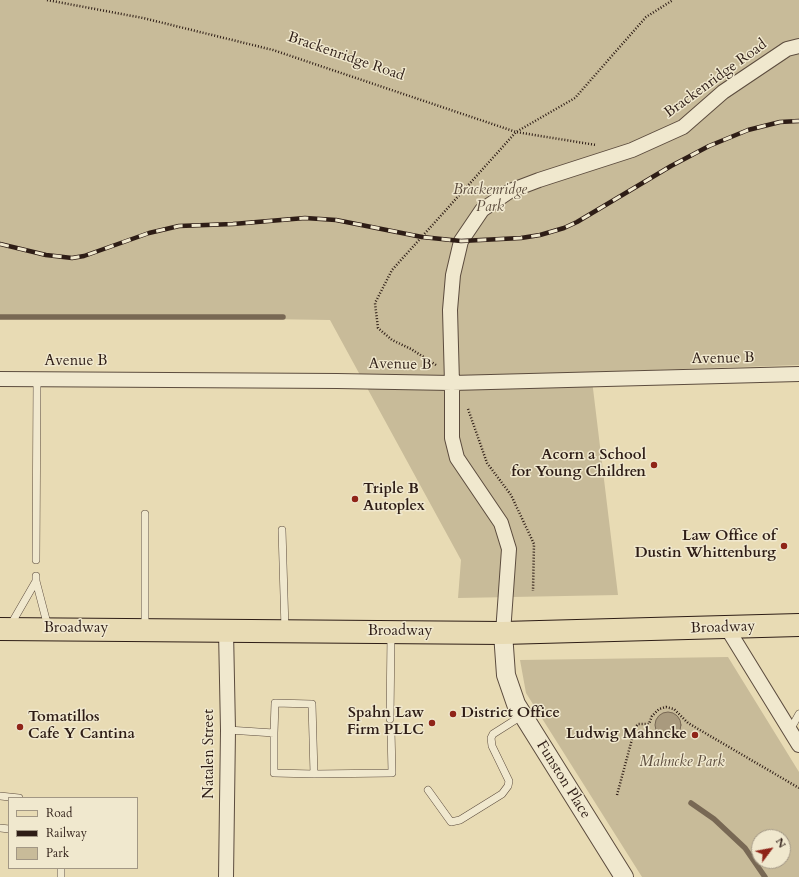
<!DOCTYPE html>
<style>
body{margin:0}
#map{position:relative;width:799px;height:877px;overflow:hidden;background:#e8dbb4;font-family:Cardo,serif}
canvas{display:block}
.legend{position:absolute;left:8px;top:797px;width:130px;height:72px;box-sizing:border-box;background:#f0e8ce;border:1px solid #a29784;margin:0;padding:5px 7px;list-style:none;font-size:12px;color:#2e1d16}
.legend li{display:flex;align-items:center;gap:8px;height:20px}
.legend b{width:20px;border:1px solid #a29784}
.north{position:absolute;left:751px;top:829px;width:40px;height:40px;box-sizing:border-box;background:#f0e8ce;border:1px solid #a29784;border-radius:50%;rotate:58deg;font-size:11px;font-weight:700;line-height:16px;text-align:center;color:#2e1d16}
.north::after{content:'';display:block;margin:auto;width:14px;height:18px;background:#8f2418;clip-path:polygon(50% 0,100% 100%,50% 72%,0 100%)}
</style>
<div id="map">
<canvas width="799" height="877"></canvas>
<ul class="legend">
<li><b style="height:5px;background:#e8dbb4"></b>Road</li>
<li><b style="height:5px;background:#2e1d16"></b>Railway</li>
<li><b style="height:11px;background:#c8bb99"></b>Park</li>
</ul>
<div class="north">N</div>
</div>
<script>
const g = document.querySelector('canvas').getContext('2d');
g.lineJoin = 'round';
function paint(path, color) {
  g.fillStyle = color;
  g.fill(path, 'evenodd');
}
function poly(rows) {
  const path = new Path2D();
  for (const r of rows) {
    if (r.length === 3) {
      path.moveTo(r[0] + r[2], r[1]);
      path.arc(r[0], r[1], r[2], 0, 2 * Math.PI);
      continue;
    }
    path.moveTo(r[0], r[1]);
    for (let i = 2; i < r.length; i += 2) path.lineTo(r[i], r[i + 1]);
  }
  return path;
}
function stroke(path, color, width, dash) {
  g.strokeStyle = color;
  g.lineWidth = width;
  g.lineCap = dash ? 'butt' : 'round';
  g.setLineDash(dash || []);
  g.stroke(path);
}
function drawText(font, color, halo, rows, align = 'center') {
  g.font = font + ' Cardo,serif';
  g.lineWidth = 3;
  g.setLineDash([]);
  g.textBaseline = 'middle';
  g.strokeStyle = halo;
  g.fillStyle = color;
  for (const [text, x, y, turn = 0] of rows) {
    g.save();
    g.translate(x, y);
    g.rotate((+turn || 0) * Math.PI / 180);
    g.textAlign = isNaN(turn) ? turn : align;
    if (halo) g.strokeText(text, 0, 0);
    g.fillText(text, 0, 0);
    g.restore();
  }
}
paint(poly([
 [0,0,799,0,799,365,591,372,618,595,458,598,461,560,330,320,0,315],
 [728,657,799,772,799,877,642,877,526,693,520,660],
 [759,837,783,837,783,861,759,861]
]), '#c8bb99');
const water = poly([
 [668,725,13]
]);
paint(water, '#a99a7e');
stroke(water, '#786854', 1);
stroke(poly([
 [0,317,283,317],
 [691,803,714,819,745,848,765,877]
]), '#786854', 5.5);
const service = poly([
 [145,514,145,628],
 [282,530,285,629],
 [36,560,37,379],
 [36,576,36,581,48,627],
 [10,626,36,581],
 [390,719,391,635],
 [228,730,274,733,275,703,312,704,314,774],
 [790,730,799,714],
 [274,733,274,773,314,774,392,773,391,730],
 [428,790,451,822,460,820,502,794,508,786,509,781,492,746,491,738,493,734,523,715],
 [0,796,19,798],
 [0,828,9,829],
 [61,868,61,877]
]);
const minor = poly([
 [0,379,337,381,452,383,799,374],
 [727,628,799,745],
 [503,633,509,549,501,523,457,458,452,438,452,383,450,310,453,275,461,241,482,210,510,191,539,180,632,150,683,127,723,92,787,49,799,46],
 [226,877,228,730,226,631]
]);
const tertiary = poly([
 [503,633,506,675,516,704,624,877]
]);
const primary = poly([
 [0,629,503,633,799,625]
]);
stroke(service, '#5c4c3e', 8);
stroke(minor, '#5c4c3e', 16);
stroke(tertiary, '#5c4c3e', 20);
stroke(primary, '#2e1d16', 24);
stroke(poly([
 [47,0,143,18,273,50,516,132,596,145],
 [436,365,411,349,392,340,378,328,375,303,392,270,516,132,575,98,646,17,673,0],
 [468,409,487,463,511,495,534,544,533,591],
 [617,795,635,728,638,724,649,724,652,716,659,709,666,707,674,709,688,723,799,788]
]), '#2e1d16', 2.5, [1, 2]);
stroke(service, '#f0e8ce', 7);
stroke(minor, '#f0e8ce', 14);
stroke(tertiary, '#f0e8ce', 18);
stroke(primary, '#e8dbb4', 22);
const rail = poly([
 [0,244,46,255,72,258,84,256,149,233,179,226,233,224,305,218,336,220,422,237,461,241,521,238,540,235,564,228,577,222,671,166,709,146,748,130,780,122,799,121]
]);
stroke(rail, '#2e1d16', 4.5);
stroke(rail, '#f0e8ce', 3, [9]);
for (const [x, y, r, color] of [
 [654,465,4,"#8f2418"],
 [355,499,4,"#8f2418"],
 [784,546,4,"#8f2418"],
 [453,714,4,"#8f2418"],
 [432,723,4,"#8f2418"],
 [20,727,4,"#8f2418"],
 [695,735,4,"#8f2418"]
]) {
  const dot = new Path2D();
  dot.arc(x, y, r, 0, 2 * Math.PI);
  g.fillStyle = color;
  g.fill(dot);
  stroke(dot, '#f0e8ce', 1.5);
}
drawText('15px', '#2e1d16', '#f0e8ce', [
 ["Brackenridge Road",346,57,19],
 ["Brackenridge Road",716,79,-36],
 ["Avenue B",723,359,-1],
 ["Avenue B",76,362],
 ["Avenue B",400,365,1],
 ["Broadway",723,628,-2],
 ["Broadway",76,629],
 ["Broadway",400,632],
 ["Natalen Street",210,754,-90],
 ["Funston Place",563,780,58]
]);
drawText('italic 15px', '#5c4c3d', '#f0e8ce', [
 ["Brackenridge",490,191],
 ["Park",490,208],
 ["Mahncke Park",682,763]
]);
drawText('bold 15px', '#2e1d16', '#f0e8ce', [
 ["Acorn a School",646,456],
 ["for Young Children",646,473],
 ["Triple B",363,490,"left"],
 ["Autoplex",363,507,"left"],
 ["Law Office of",776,537],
 ["Dustin Whittenburg",776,554],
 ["Spahn Law",424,714],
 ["Firm PLLC",424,731],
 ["District Office",461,714,"left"],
 ["Tomatillos",28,718,"left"],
 ["Cafe Y Cantina",28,735,"left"],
 ["Ludwig Mahncke",687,735]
], 'right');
</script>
